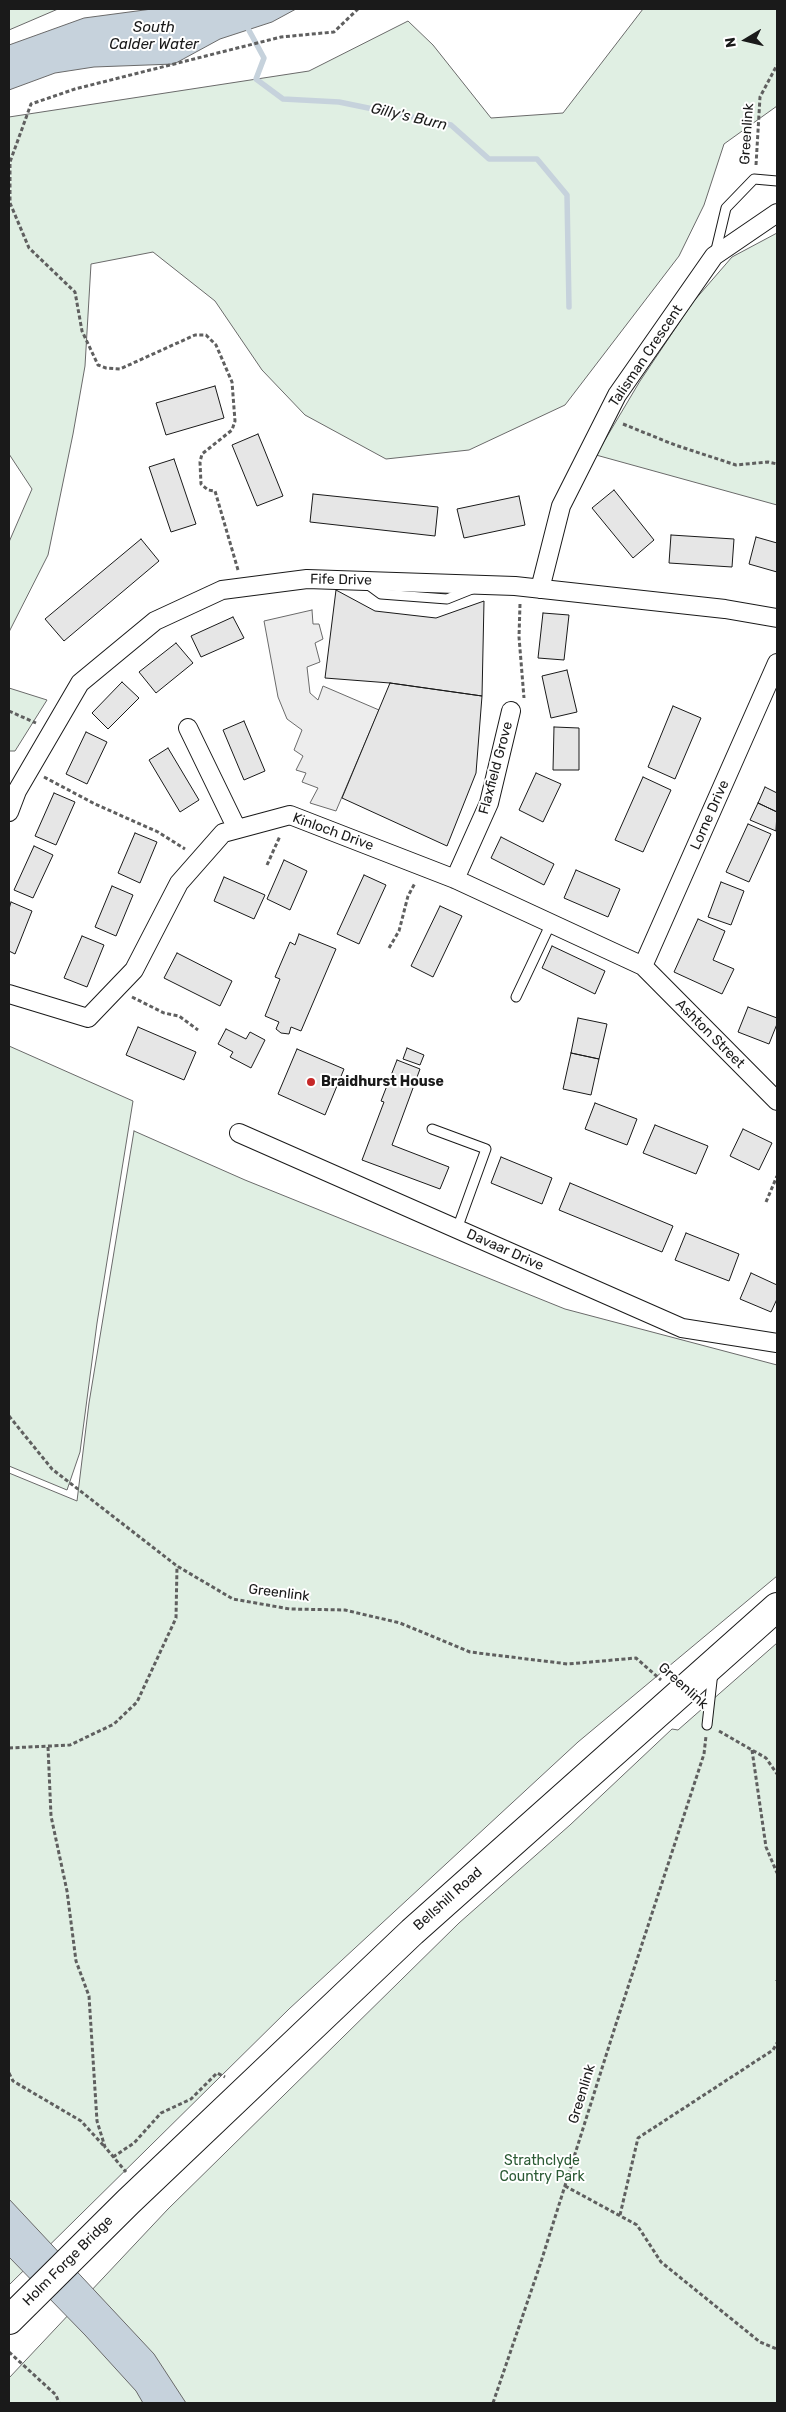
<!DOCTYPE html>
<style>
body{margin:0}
#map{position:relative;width:786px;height:2412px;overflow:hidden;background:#fff;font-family:Rubik,sans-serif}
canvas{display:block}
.frame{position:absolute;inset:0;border:10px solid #1a1a1a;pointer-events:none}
.north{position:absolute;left:721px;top:15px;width:50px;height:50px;-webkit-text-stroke:4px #fff;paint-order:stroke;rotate:261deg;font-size:14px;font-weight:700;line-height:20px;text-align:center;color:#1a1a1a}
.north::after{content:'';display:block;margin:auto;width:18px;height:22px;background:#1a1a1a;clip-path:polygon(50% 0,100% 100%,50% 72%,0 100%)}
</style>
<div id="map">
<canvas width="786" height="2412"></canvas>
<div class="frame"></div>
<div class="north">N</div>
</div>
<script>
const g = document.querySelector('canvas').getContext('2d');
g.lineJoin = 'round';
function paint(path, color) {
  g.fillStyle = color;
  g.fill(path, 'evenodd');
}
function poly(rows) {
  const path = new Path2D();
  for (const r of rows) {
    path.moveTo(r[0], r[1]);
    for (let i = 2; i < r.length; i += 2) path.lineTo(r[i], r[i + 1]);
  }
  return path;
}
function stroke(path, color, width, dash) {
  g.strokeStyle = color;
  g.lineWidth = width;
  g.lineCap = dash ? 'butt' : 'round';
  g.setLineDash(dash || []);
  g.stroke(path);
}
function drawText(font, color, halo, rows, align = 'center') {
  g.font = font + ' Rubik,sans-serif';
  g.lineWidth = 4;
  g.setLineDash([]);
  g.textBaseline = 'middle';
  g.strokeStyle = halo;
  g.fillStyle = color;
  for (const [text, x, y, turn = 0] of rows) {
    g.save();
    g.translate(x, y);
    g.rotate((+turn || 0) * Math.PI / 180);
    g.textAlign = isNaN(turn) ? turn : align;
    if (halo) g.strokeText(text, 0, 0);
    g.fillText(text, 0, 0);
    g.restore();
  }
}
const green = poly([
 [9,9,58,9,9,30,9,9],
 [643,9,777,9,777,106,724,144,704,205,679,256,565,405,469,450,386,459,305,415,262,370,215,301,153,252,91,264,85,366,73,434,48,555,9,632,9,542,32,489,9,454,9,117,309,71,408,21,433,45,491,118,563,113,643,9],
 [777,233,777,505,596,455,640,381,693,302,732,257,777,233],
 [9,688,47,700,15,751,9,751,9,688],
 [9,1046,133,1101,97,1323,80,1452,67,1490,9,1466,9,1046],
 [134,1131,245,1180,565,1309,777,1365,777,1576,578,1742,289,2009,9,2285,9,1473,77,1501,89,1403,134,1131],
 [777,1643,777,2403,9,2403,9,2378,168,2209,459,1923,570,1825,672,1729,678,1730,777,1643]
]);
paint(green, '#e0efe3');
stroke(green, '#6a6a6a', 1);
const parking = poly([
 [312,610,313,624,319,624,323,639,315,643,320,662,307,667,310,693,318,700,323,686,379,710,336,811,310,803,318,788,302,782,306,773,296,770,303,756,294,750,302,730,287,719,278,697,264,621,312,610]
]);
paint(parking, '#ededed');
stroke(parking, '#6a6a6a', 1);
const water = poly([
 [152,9,296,9,272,22,220,39,174,64,94,67,55,73,9,90,9,45,84,18,152,9],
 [9,2199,154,2354,186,2403,143,2403,136,2391,85,2335,9,2257,9,2199]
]);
paint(water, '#c6d2dc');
stroke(water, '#6a6a6a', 1);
stroke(poly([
 [245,23,264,58,256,79,283,99,339,102,451,125,489,159,537,159,567,195,569,307]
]), '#c6d2dc', 5.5);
const building = poly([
 [215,386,224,418,166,435,156,403,215,386],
 [258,434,283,496,257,506,232,445,258,434],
 [174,459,196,524,171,532,149,467,174,459],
 [614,490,654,540,633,558,592,508,614,490],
 [313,494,438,507,435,536,310,522,313,494],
 [519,496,525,525,464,538,457,509,519,496],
 [671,535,734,539,732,567,669,563,671,535],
 [756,537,777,543,777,572,749,564,756,537],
 [141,539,159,561,64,641,45,619,141,539],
 [336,590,375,611,436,618,484,601,482,696,390,683,325,678,336,590],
 [543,613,569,615,564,660,538,658,543,613],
 [233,617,244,638,201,657,191,636,233,617],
 [176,643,193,663,156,693,139,672,176,643],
 [567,670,577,712,551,718,542,676,567,670],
 [122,682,139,698,108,729,92,713,122,682],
 [390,683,482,696,476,773,447,846,342,798,390,683],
 [673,706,701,718,675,779,648,767,673,706],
 [244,721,265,771,244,780,223,730,244,721],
 [554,727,579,728,579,770,553,770,554,727],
 [86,732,107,742,87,784,66,774,86,732],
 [168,748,199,800,180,812,149,760,168,748],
 [536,773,561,784,543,822,519,810,536,773],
 [643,777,671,790,643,852,615,840,643,777],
 [765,787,777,793,777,812,758,803,765,787],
 [54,793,75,802,56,845,35,836,54,793],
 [758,803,777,812,776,831,750,820,758,803],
 [748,824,771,834,749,882,726,872,748,824],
 [135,833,157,842,140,883,118,873,135,833],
 [501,837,554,864,544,885,491,858,501,837],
 [34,846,53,855,33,898,14,890,34,846],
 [284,860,307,871,290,910,267,899,284,860],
 [576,870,620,889,608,917,564,898,576,870],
 [364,875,386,885,359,944,337,934,364,875],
 [224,877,265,895,254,919,214,901,224,877],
 [721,882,744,891,731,925,708,917,721,882],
 [112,886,133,895,116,936,95,927,112,886],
 [11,902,32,911,15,954,9,951,9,909,11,902],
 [440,906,462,916,433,977,411,966,440,906],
 [698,919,725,931,713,960,734,969,722,994,674,972,698,919],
 [299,934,336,949,301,1031,291,1027,289,1034,281,1033,276,1029,279,1022,265,1016,280,979,275,977,290,942,295,945,299,934],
 [82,936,104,945,87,987,64,978,82,936],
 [552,946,605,971,595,994,542,968,552,946],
 [177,953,232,981,220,1006,164,978,177,953],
 [748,1007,777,1018,777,1024,769,1044,738,1032,748,1007],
 [578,1018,607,1024,599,1059,571,1053,578,1018],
 [138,1027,196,1052,184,1080,126,1055,138,1027],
 [226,1029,246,1039,250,1032,265,1040,251,1068,230,1057,233,1052,218,1044,226,1029],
 [407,1048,424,1055,420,1065,403,1059,407,1048],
 [297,1049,344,1069,325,1115,278,1094,297,1049],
 [571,1053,599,1059,591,1095,563,1089,571,1053],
 [397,1060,420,1069,392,1145,449,1167,440,1189,362,1160,384,1102,381,1101,397,1060],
 [595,1103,637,1119,627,1145,585,1129,595,1103],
 [655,1125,708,1146,696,1174,643,1153,655,1125],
 [743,1129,772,1143,759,1170,730,1156,743,1129],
 [501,1157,552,1178,542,1204,491,1183,501,1157],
 [570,1183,673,1226,662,1252,559,1210,570,1183],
 [686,1233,739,1254,729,1281,675,1260,686,1233],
 [751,1273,777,1285,777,1299,771,1312,740,1299,751,1273]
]);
paint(building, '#e6e6e6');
stroke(building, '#1a1a1a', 1);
const service = poly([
 [715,254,726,208,754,179,777,181],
 [366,583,381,594,447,599,472,589],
 [516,997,551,923],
 [432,1129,486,1149,457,1229],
 [707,1725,713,1672]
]);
const minor = poly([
 [540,589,561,506,617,395,714,256,777,213],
 [188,728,237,829],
 [9,812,17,791,80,683,155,621,222,590,307,579,515,586,725,609,777,618],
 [455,879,489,803,511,711],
 [643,966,777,663],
 [9,994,88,1018,134,970,179,883,223,833,290,815,455,879,643,966,777,1101],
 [239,1133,682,1328,777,1343]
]);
const primary = poly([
 [9,2320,128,2202,412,1932,777,1607]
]);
stroke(service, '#1a1a1a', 11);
stroke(minor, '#1a1a1a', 20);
stroke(primary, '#1a1a1a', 30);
stroke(poly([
 [756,165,760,97,777,65],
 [623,424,675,445,736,465,768,462,777,464],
 [238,570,215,491,208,490,201,484,200,462,202,454,232,430,235,421,232,382,216,345,206,335,195,335,120,369,106,368,98,365,82,331,75,292,29,248,10,203,10,162,31,104,75,89,281,37,334,32,358,9],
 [520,604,519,637,524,698],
 [9,711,36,723],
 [44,777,95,804,158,832,185,849],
 [267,865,280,836],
 [389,948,399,931,408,896,415,883],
 [132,997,164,1013,179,1016,198,1030],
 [766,1202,777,1176],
 [9,1416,52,1469,177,1566,233,1599,290,1609,345,1610,400,1623,470,1652,568,1664,636,1658,661,1680],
 [719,1731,766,1758,777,1774],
 [48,1747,51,1816,67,1891,76,1961,89,1996,97,2121,105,2147,126,2172],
 [9,1748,70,1745,114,1724,137,1702,176,1618,177,1566],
 [752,1750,766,1847,777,1873],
 [777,1980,777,1981],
 [9,2073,13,2081,81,2121,104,2146],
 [113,2157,134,2143,161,2113,191,2099,217,2073,225,2077],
 [565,2186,637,2225,661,2262,760,2342,777,2349],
 [620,2215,638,2138,773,2050,777,2043],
 [9,2352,56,2395,59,2403],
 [493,2403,540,2265,615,2027,704,1754,706,1736]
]), '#5f5f5f', 3, [4, 2.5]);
stroke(service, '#fff', 9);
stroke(minor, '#fff', 18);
stroke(primary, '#fff', 28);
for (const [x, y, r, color] of [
 [311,1082,5,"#c62828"]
]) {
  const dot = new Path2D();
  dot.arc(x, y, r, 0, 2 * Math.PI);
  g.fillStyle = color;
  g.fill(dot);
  stroke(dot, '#fff', 2);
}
drawText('14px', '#1a1a1a', '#fff', [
 ["Greenlink",747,134,-86],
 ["Talisman Crescent",646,356,-56],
 ["Fife Drive",341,580,1],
 ["Flaxfield Grove",496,768,-75],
 ["Lorne Drive",710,815,-66],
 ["Kinloch Drive",333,832,20],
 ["Ashton Street",710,1034,45],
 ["Davaar Drive",505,1250,24],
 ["Greenlink",279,1593,7],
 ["Greenlink",683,1686,42],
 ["Bellshill Road",448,1899,-42],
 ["Greenlink",582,2094,-73],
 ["Holm Forge Bridge",68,2261,-45]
]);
drawText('bold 14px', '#1a1a1a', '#fff', [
 ["Braidhurst House",321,1082]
], 'left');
drawText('14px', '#2b5a34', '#fff', [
 ["Strathclyde",542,2161],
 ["Country Park",542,2177]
]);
drawText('italic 15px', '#1a1a1a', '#fff', [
 ["South",154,28],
 ["Calder Water",154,45],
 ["Gilly's Burn",409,117,13]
]);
</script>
